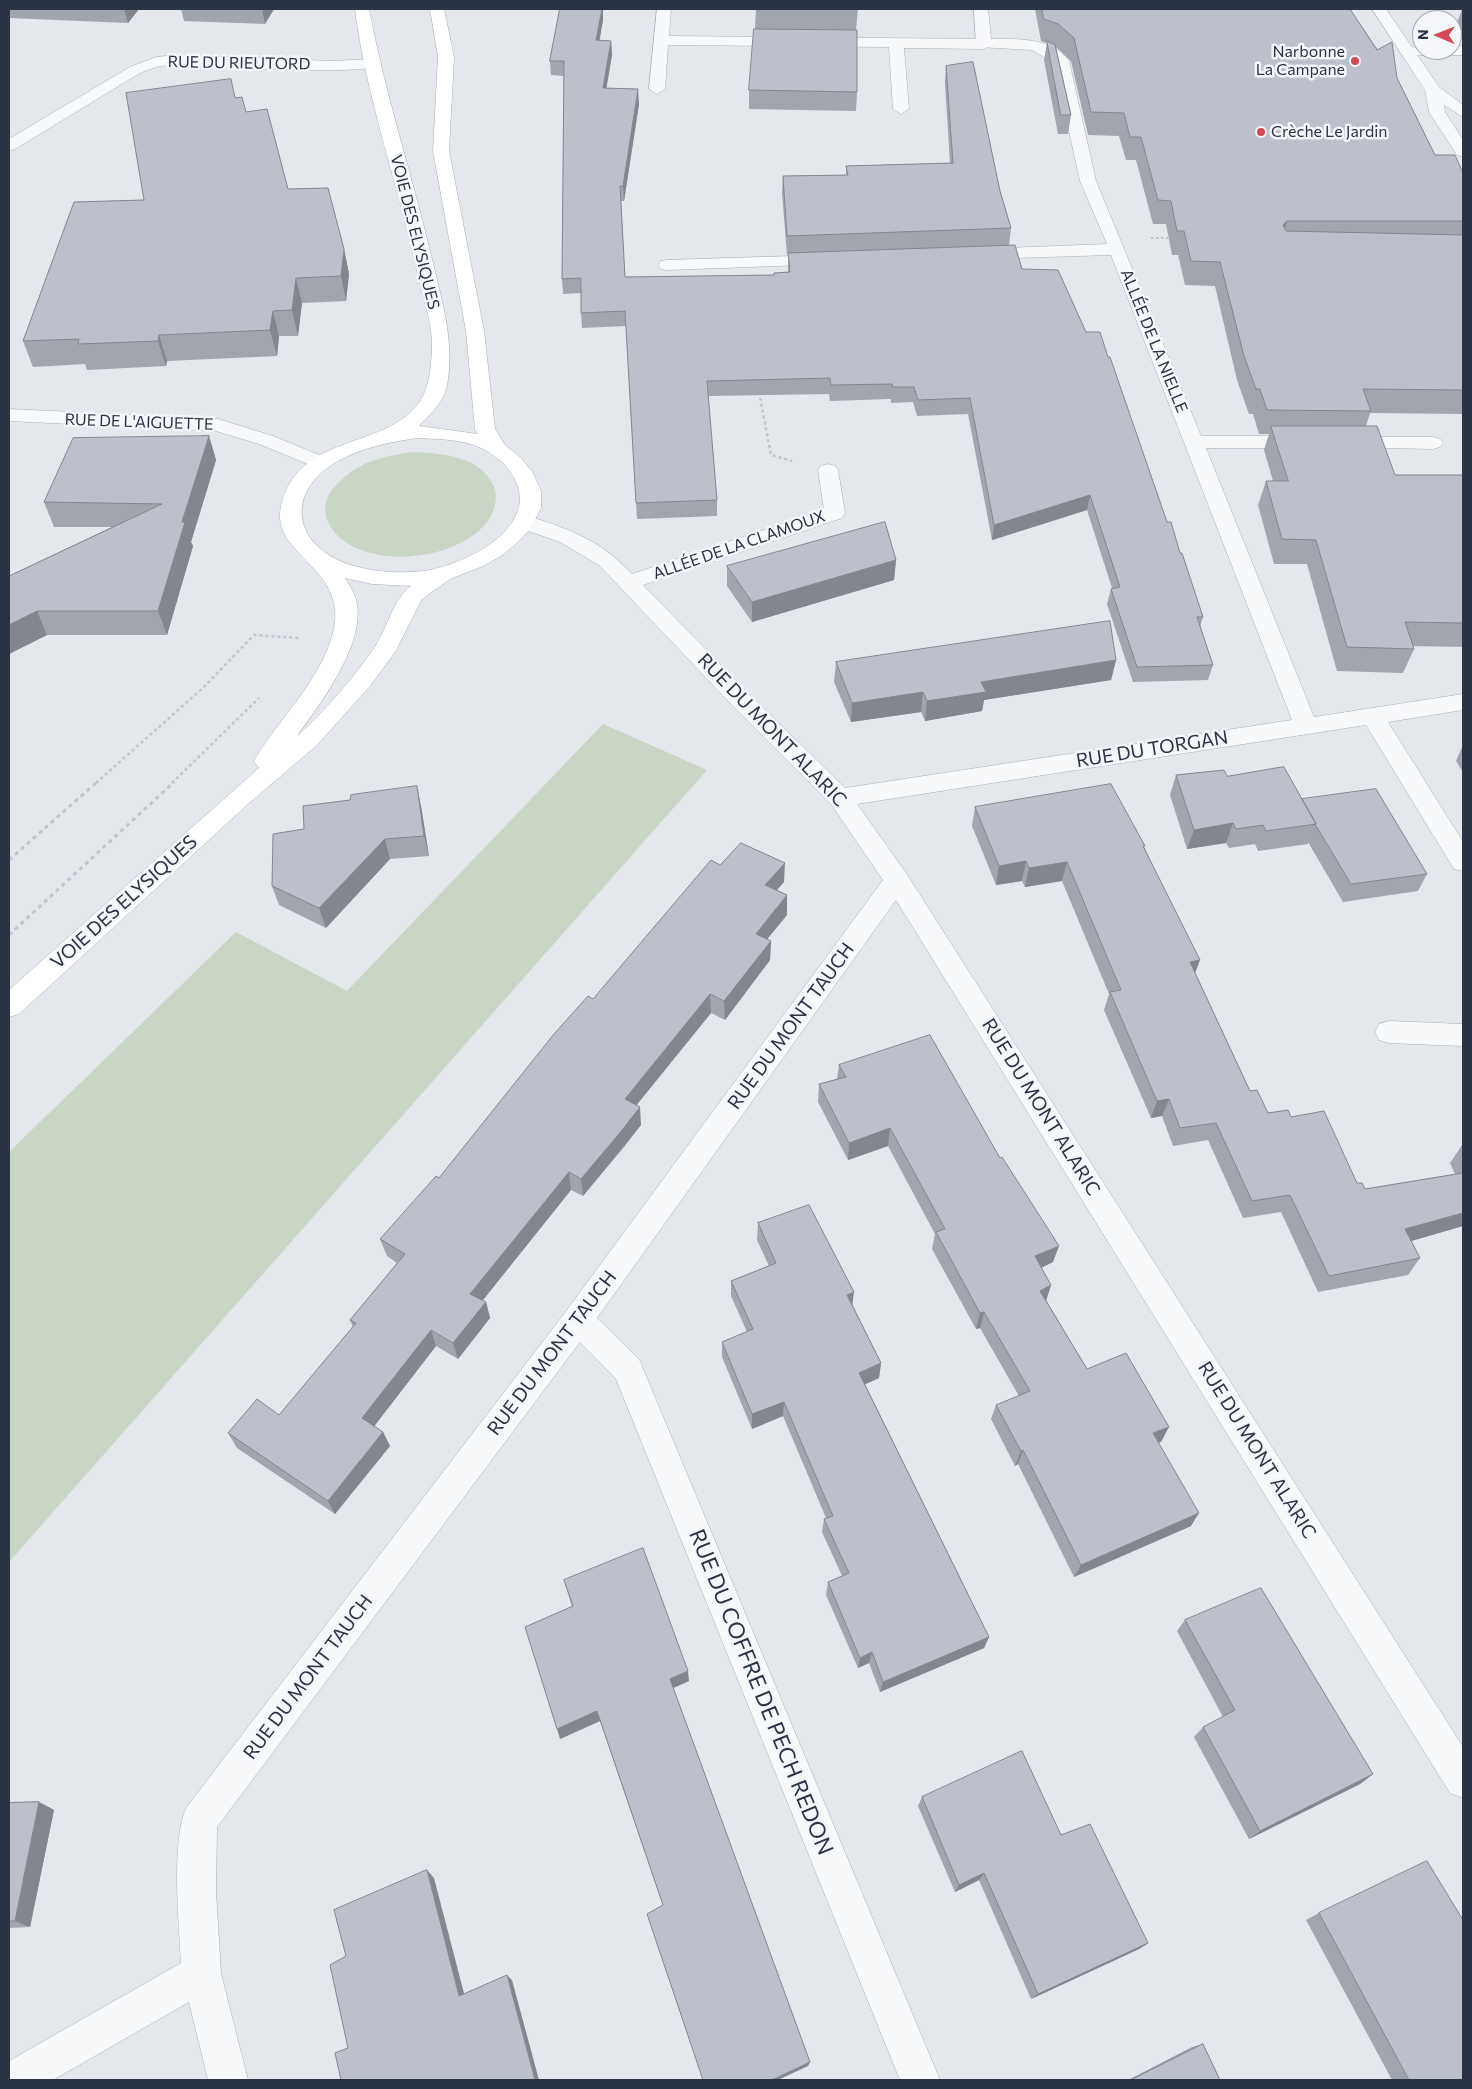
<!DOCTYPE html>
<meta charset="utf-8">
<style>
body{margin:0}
#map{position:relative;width:1472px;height:2089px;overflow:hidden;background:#e4e7ec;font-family:Commissioner,sans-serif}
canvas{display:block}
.frame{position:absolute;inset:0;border:10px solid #2b3445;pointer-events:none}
.north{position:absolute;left:1412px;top:10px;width:50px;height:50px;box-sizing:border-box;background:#f4f6f9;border:1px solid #a4a8b1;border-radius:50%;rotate:271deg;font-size:14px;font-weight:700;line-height:20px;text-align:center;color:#2b3445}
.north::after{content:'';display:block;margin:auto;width:18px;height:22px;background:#d1495b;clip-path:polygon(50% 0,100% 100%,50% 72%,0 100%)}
</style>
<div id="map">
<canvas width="1472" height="2089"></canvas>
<div class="frame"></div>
<div class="north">N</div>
</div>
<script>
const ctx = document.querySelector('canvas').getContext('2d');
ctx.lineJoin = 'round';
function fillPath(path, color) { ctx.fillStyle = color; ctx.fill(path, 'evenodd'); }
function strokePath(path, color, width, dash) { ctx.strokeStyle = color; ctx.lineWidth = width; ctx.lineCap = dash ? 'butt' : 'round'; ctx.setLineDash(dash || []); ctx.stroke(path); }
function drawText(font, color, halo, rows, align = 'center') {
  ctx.font = font + ' Commissioner,sans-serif'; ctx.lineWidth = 5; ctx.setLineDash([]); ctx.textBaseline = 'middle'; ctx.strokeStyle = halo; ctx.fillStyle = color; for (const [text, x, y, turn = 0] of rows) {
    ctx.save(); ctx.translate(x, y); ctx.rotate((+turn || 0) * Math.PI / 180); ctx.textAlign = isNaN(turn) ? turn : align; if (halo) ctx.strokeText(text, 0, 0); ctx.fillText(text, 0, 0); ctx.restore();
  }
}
const green = new Path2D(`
 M416 452C444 454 481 456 494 487 497 493 496 502 494 509 475 563 353 576 328 522 323 511 325 499 332 490 353 463 383 455 416 452Z
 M603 724 707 770 9 1562V1152L236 932 347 991Z`);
const pathFar2 = new Path2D(`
 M1151 238H1172`);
const pathFar1 = new Path2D(`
 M759 392 771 455 792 461
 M96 783 204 687 254 635 300 638
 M172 783 259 698`);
const path = new Path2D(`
 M9 860 97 782
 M9 935 174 782`);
const lane = new Path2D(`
 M657 9H671L669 36 984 39 992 44 984 49 904 48 909 109 901 114 893 109 889 47 668 45 665 89 657 94 649 89Z
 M1408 47 1452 50V47L1463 46V55H1403L1400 52Z`);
const street = new Path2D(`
 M974 9H988L991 39C1017 39 1052 37 1069 61L1096 181 1201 436H1304L1311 438 1314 442 1311 446 1304 448H1206L1314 717 1463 694V710L1388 722 1463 842V871L1454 869 1366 725 857 804 906 873 1463 1747V1798L1450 1793 896 900 597 1318 639 1359 940 2080H900L616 1379 580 1342 217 1827 216 1892 221 1973 248 2080H208L189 2002 53 2080H9V2061L181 1963C179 1923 171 1843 186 1808L567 1310 883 880 831 804 732 705 599 565 560 542 517 527 513 522 517 517 524 516 531 517C573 530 602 542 632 574L824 510 818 470 821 466 828 464 835 466 838 470 845 513 842 518 643 585 748 693 845 788 1292 720 1111 255 981 259 975 258 972 254 975 250 981 249 1107 244 1080 181 1054 63 1032 50 979 47 976 44Z
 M1372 9H1386L1439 87 1463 105V117L1444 105 1445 112 1463 140V157L1457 155 1429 112 1425 90Z
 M177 55 332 61 372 59 380 64C371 77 202 66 177 65L159 66 140 73 15 149 9 151V139L130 67 156 57Z
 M825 255 831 256 834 260 831 264 667 270 661 269 658 265 661 261 667 260Z
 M9 409 218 419 273 436 329 459 332 463 329 467 322 469 315 467 259 444 216 431 9 421Z
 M1345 437H1433L1440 439 1443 443 1440 447 1433 449 1338 447 1335 443 1338 439Z
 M1389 1021 1463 1024V1046L1389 1043 1379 1040 1375 1032 1379 1024Z`);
const secondary = new Path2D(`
 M355 9H369C385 94 412 175 432 259 442 302 455 342 447 386 444 401 429 416 419 426L478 434 475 429 466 331 433 151 438 57 430 9H444L454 57 449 151 484 331 495 429 505 445 521 458 533 473 541 491V508L530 529 517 543 501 556 483 566 450 579 422 599 395 652 370 686 317 745 248 804 19 1014 9 1017V990L259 768 254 761C280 717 322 680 334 629 347 567 270 555 281 506 298 435 376 450 415 408 430 392 432 363 432 341 431 319 421 290 416 267 397 181 366 96 355 9ZM418 438C435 439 454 439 471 444 489 450 509 463 516 482 537 528 467 563 430 570 404 574 376 573 351 565 293 547 283 492 338 461 363 447 390 442 418 438ZM345 578 372 584 411 586C393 599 388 627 376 645 359 672 322 715 297 736 320 704 364 646 357 605 356 595 350 586 345 578Z`);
const wall = new Path2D(`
 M9 9H139L128 23 9 18Z
 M181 9H274L265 24 184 21Z
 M560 9H603V20L599 40 611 41 612 55 606 88 639 104 624 201H621L625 277 774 275 788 272V254H787L782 193 783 176 846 175V166L950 163 945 83 946 66 1000 191 1011 228 1009 245 1022 269 1086 332 1108 357 1167 522 1180 553 1203 617 1200 627 1213 665 1208 680 1133 682 1107 604 1111 589 1112 588 1087 510 992 540 968 414 917 416 913 402 891 403V399L830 401 829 394 708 396 717 500V516L637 519 626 326 582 328 581 313V293L563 294 562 279 564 76 551 75 550 61Z
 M756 9H858L856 30 857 92 856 111 749 109V90L755 29Z
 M1035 9H1350L1397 78 1435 155 1463 173V414L1370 413 1366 426 1395 475H1463V647L1413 646 1414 649 1403 673 1337 671 1307 564H1274L1258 505 1266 481H1273L1264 450 1269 434H1259L1253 414H1249L1237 380 1215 286 1185 285 1178 255H1172L1166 224H1153L1136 160H1126L1119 136 1088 135 1071 61 1056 47 1071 115 1068 134H1058L1044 60 1047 43 1041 41Z
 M1462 9H1463V39L1456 26Z
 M235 98 246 112 288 189 344 249 349 274 346 301 302 303 298 336H279L277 356 167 361 166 366 87 370 85 364 33 367 23 341 144 200Z
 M209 436 216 460 191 542 193 546 167 635H47L9 654V576L112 527H54L44 502Z
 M896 560 894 580 752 622 727 586V566Z
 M1116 660 1111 680 984 700 982 711 925 721 921 712 851 722 834 682 836 662Z
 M1463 745V772L1456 761Z
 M1176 775 1302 799 1427 874 1418 891 1343 902 1308 842V844L1258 851 1255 844 1229 848 1226 843 1187 849 1170 795Z
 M421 806 429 856 390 859 326 928 279 905 272 886 304 829Z
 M975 807 1145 848 1195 973 1250 1091 1268 1113 1291 1117 1357 1183 1365 1189 1455 1174 1450 1163 1462 1145H1463V1226L1411 1241 1420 1258 1408 1275 1318 1292 1281 1212 1243 1218 1208 1140 1173 1146 1162 1116 1151 1118 1104 1010 1109 994 1062 881 1025 887 1022 881 996 885 972 826Z
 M720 865 784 882 777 890 787 895V915L767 939 771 941 770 960 725 1020 711 1013 636 1105 641 1125 625 1146 583 1196 571 1190 482 1301 486 1302 490 1318 458 1359 436 1346 374 1426 383 1432 390 1446 335 1514 237 1448 228 1433 279 1415 353 1327 350 1320 397 1263 387 1256 380 1239 439 1178 593 999Z
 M839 1065 1053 1262 1041 1268 1051 1285 1046 1300 1087 1369 1161 1442H1158L1191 1526 1074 1577 1018 1464 1015 1466 991 1419 996 1405 1019 1396 980 1328 976 1329 932 1249 935 1234 888 1146 848 1160 818 1102 819 1084 837 1079Z
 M758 1223 852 1304 881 1363 879 1378 865 1384 989 1637 984 1648 880 1692 869 1663 858 1668 826 1595 828 1582 842 1576 822 1532 824 1519 826 1518 783 1416 752 1429 722 1357V1342L747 1332 731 1296V1281L769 1266 757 1240Z
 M564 1580 689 1681 673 1688 808 2066 663 1905 600 1721 560 1739 572 1607Z
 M1185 1620 1373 1774 1360 1784 1249 1839 1194 1737 1203 1727 1223 1717 1177 1631Z
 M922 1797 1061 1835 1148 1943 1139 1949 1031 1999 979 1880 955 1892 918 1806Z
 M39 1802 54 1810 30 1927 9 1928V1803Z
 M1319 1913 1463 2080H1392L1306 1920Z
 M1203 2044 1220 2080H1128L1192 2047Z`);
const shadedWall = new Path2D(`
 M124 9H139L128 23Z
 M262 9H274L265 24Z
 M602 9H603V20L597 55 596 40Z
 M611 41 612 55 604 103 603 88Z
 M638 89 639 104 624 201 623 186Z
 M1287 221 1281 244 1283 225Z
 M344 249 349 274 346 301 341 276Z
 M296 278 302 303 298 336 292 310Z
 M273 311 279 336 277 356 270 330Z
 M159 335 167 361 166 366 158 341Z
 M209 436 216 460 191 542 193 546 167 635 158 611 182 522Z
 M1090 495 1087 510 992 540 994 525Z
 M896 560 894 580 752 622V602Z
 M37 611 47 635 9 654V625Z
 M1116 660 1111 680 984 700 982 711 925 721 927 701 981 682Z
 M923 692 921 712 851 722 852 703Z
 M417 786 421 806 429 856 424 836Z
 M1233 823 1226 843 1187 849 1194 830Z
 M385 839 390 859 326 928 319 908Z
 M1026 861 1022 881 996 885 999 866Z
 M1067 862 1062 881 1025 887 1029 868Z
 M785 863 784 882 764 904 765 885Z
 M787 895V915L756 953V934Z
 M771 941 770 960 725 1020 724 1001Z
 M1200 960 1193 979 1190 962Z
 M710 994 711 1013 627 1117 625 1099Z
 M1169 1099 1162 1116 1151 1118 1157 1101Z
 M640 1107 641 1125 583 1196 581 1179Z
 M890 1128 888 1146 848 1160 849 1143Z
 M569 1172 571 1190 475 1310 470 1294Z
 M1463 1213V1226L1394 1246 1405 1229Z
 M1059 1246 1053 1262 1030 1273 1035 1256Z
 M1051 1285 1046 1301 1040 1291Z
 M854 1292 852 1308 847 1295Z
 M486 1302 490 1318 458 1359 453 1343Z
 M984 1312 980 1328 976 1329 980 1313Z
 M431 1330 436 1346 369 1433 362 1418Z
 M881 1363 879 1378 857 1388 859 1373Z
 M784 1402 783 1416 752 1429V1414Z
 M1169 1427 1161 1442 1145 1447 1153 1433Z
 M383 1432 390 1446 335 1514 328 1501Z
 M1023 1450 1018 1464 1015 1466 1021 1451Z
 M1199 1513 1191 1526 1074 1577 1081 1565Z
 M989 1637 984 1648 880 1692 883 1682Z
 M872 1652 869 1663 858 1668 860 1658Z
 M688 1671 689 1681 671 1689 670 1679Z
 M597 1711 600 1721 560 1739 557 1729Z
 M1373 1774 1360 1784 1249 1839 1260 1831Z
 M39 1802 54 1810 30 1927 15 1921Z
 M427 1870 434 1878 466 2001 459 1996Z
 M984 1873 979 1880 955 1892 959 1885Z
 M1148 1943 1139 1949 1031 1999 1038 1994Z
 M507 1975 512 1980 539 2080H535Z
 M810 2062 808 2066 778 2080H772Z`);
const building = new Path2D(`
 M560 9H602L596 40 611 41 603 88 638 89 623 186H620L625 277 774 275V273L790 272 788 253 1015 245 1022 269 1058 270 1086 332H1100L1108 357H1110L1167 522H1171L1180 553H1182L1203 617H1197L1213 665 1137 667 1111 589 1120 587 1090 495 994 525 970 398 918 400 914 387H893L892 384 831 385 830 378 707 381 717 500 636 503 625 311 581 313V278L562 279 564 61H550Z
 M1042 9H1350L1377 50 1392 42 1397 78 1435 155H1455L1463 173V221H1287L1283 225 1286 231 1463 235V390L1363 389 1371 411 1267 410 1260 389H1256L1244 356 1220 262 1191 261 1184 231H1177L1171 201 1158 200 1141 137H1130L1124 113 1091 112 1074 38 1058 24 1044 19Z
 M754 29 857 30V92L749 90Z
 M1047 41 1055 45 1071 115H1061Z
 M973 62 1000 191 1011 228 787 236 783 176 848 175 846 166 953 163 946 66Z
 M231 79 235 98 242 97 246 112 267 109 288 189 328 188 344 249 341 276 296 278 292 310 273 311 270 330 159 335 158 341 78 344 79 339 23 341 74 202 144 200 126 93Z
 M1271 426H1377L1395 475H1463V623L1405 622 1414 649 1347 647 1316 540 1282 539 1266 481H1288Z
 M209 436 182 522H185L158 611H37L9 625V576L162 504 44 502 73 438Z
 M885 522 896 560 752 602 727 566Z
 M1110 621 1116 660 981 682 986 692 927 701 923 692 852 703 836 662Z
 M1284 767 1316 824 1266 831 1263 825 1236 829 1233 823 1194 830 1176 775 1224 770 1227 776Z
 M1111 784 1145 846H1143L1200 960 1190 962 1250 1091 1257 1090 1268 1113 1288 1110 1291 1117 1324 1111 1357 1183H1362L1365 1189 1463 1173V1213L1405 1229 1420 1258 1329 1276 1290 1195 1252 1201 1216 1123 1180 1128 1169 1099 1157 1101 1110 992 1121 990 1067 862 1029 868 1026 861 999 866 975 807Z
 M417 786 424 836 385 839 319 908 272 886 273 834 304 829 303 806 350 800 351 795Z
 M1376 789 1427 874 1351 884 1315 824H1316L1302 799Z
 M741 843 785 863 765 885 787 895 756 934 771 941 724 1001 710 994 625 1099 640 1107 623 1129 581 1179 569 1172 470 1294 486 1302 453 1343 431 1330 362 1418 383 1432 328 1501 228 1433 257 1399 279 1415 356 1323 350 1320 405 1254 380 1239 436 1176 439 1178 554 1034 588 996 593 999 711 860 720 865Z
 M930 1035 1000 1158 1002 1157 1059 1246 1035 1256 1051 1285 1040 1291 1087 1369 1126 1353 1169 1427 1153 1433 1199 1513 1081 1565 1023 1450 1021 1451 996 1405 1030 1391 984 1312 980 1313 936 1232 945 1229 890 1128 849 1143 819 1084 846 1077 839 1065Z
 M809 1205 854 1292 847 1295 881 1363 859 1373 989 1637 883 1682 872 1652 860 1658 828 1582 849 1573 824 1519 833 1516 784 1402 752 1414 722 1342 753 1329 731 1281 776 1263 758 1223Z
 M643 1548 688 1671 670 1679 810 2062 772 2080H703L647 1914 663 1905 597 1711 557 1729 525 1627 573 1606 564 1580Z
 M1261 1588 1373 1774 1260 1831 1203 1727 1235 1710 1185 1620Z
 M1022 1751 1061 1835 1090 1824 1148 1943 1038 1994 984 1873 959 1885 922 1797Z
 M39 1802 15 1921H9V1803Z
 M1427 1861 1463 1920V2080H1409L1319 1913Z
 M427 1870 459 1996 507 1975 535 2080H341L335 2053 348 2048 330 1965 346 1956 334 1910Z
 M1203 2044 1220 2080H1131Z`);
const markers = [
 [1355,61,5,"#d1495b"],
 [1261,132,5,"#d1495b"]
];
const farPoinames = [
 ["Narbonne",1345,52],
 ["La Campane",1345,70],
 ["Crèche Le Jardin",1271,132,"left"]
];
const farStreetnames = [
 ["RUE DU RIEUTORD",239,63,1],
 ["VOIE DES ELYSIQUES",415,232,76],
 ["ALLÉE DE LA NIELLE",1154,341,68],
 ["RUE DE L'AIGUETTE",139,422,2],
 ["ALLÉE DE LA CLAMOUX",739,545,-19]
];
const streetNames = [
 ["RUE DU MONT ALARIC",772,730,46],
 ["RUE DU TORGAN",1152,749,-9],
 ["VOIE DES ELYSIQUES",124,902,-42],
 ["RUE DU MONT TAUCH",791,1026,-54],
 ["RUE DU MONT ALARIC",1041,1107,58],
 ["RUE DU MONT TAUCH",552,1353,-53],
 ["RUE DU MONT ALARIC",1257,1450,58],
 ["RUE DU MONT TAUCH",308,1677,-53]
];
const nearStreetnames = [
 ["RUE DU COFFRE DE PECH REDON",761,1692,68]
];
fillPath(green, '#c9d6c5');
strokePath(lane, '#a9aeb7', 1);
strokePath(street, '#a9aeb7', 1);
strokePath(secondary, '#a9aeb7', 1);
strokePath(pathFar2, '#c2c5cb', 2, [2.5, 2.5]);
strokePath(pathFar1, '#c2c5cb', 2.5, [3, 3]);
strokePath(path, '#c2c5cb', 3, [4, 4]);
fillPath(lane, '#f7f8fa');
fillPath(street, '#f7f8fa');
fillPath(secondary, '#fff');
fillPath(wall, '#a1a5ae');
fillPath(shadedWall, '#83868d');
fillPath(building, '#bbc0ca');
strokePath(building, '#83868d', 1);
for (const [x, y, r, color] of markers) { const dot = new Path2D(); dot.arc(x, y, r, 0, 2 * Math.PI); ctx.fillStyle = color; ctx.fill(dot); strokePath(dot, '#f4f6f9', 2); }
drawText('16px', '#2b3445', '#f4f6f9', farPoinames, 'right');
drawText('16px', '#2b3445', '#f4f6f9', farStreetnames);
drawText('19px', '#2b3445', '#f4f6f9', streetNames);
drawText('22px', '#2b3445', '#f4f6f9', nearStreetnames);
</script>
